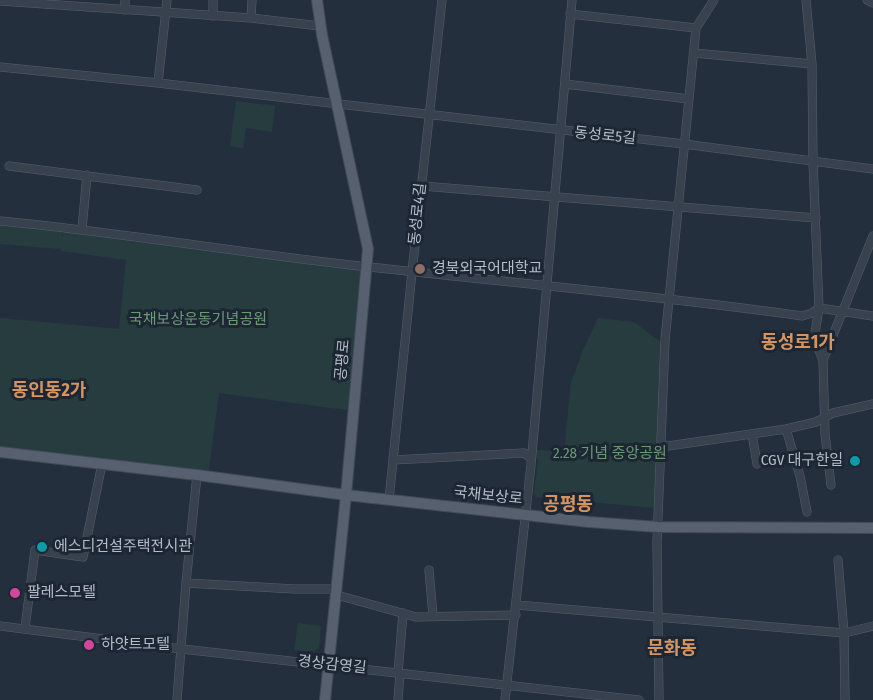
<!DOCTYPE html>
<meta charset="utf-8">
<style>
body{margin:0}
canvas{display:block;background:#242f3e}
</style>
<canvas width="873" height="700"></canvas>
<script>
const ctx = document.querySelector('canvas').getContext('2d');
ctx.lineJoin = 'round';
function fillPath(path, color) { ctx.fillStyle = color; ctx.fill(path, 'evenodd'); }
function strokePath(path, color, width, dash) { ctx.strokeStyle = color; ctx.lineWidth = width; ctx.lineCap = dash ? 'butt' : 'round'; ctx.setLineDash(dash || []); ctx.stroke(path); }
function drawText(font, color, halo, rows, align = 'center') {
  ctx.font = font + ' "Fira Sans Condensed","Noto Sans KR",sans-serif'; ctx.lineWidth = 6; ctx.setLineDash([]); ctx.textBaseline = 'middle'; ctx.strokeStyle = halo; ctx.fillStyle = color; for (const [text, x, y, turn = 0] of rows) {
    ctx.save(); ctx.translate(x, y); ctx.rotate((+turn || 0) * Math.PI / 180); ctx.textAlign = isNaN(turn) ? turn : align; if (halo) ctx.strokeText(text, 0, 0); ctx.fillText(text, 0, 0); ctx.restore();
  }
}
const green = new Path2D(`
 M236 101 275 106 272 132 246 128 243 148 230 146Z
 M0 221 62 227V239L64 227 367 266 354 411 219 393 208 477 0 452V318L119 329 126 260 61 251V249L0 244Z
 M598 318 634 322 662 343 655 508 536 497 534 493 538 462 536 450 564 452 571 382 583 350Z
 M298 623 321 626 319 647 314 652 294 650Z`);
const minor = new Path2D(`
 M806 0 812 64 813 162 819 308 814 339 823 360
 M867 0 873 3
 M0 1 251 18 320 26
 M125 10V0
 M570 14 696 28
 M213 16V0
 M251 18 252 0
 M694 53 812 64
 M0 67 158 83 684 144 873 169
 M158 83 167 0
 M565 84 689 99
 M9 166 197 190
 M422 186 816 218
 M0 221C118 232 234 252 351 265 502 282 653 295 802 316L812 313 819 308 873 316
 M82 229 87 175
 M786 429 800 476 807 512
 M752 434 757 464
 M661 447 786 429 816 422 833 413 873 404
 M393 460 524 453 531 458
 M831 485 825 434 823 360 873 236
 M389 500 412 272 442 0
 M838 560 844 633 845 700
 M429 570 433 616
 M186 583 197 475
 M337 595 416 617 516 615
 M517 605 844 633 873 626
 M0 626 182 649 639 700
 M25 628 35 550 83 557 102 464
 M398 673 403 613
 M177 700 186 583 295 589H337
 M398 700 400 673
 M505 700 531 465 572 0
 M659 700 657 542 665 340 696 28 714 0`);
const major = new Path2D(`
 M317 0 322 35 368 249 346 495 325 700
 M0 452 197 475 346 495 589 522 658 527 873 528`);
const markers = [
 [420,269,6,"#8d6e63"],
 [855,461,6,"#0f9aa8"],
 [42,547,6,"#0f9aa8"],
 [15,593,6,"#d1479c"],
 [89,645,6,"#d1479c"]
];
const streetNames = [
 ["동성로5길",605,136,6],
 ["동성로4길",418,214,-84],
 ["공평로",343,360,-85],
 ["국채보상로",488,496,6],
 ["경상감영길",332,665,6]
];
const poiNames = [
 ["경북외국어대학교",432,269],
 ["CGV 대구한일",843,461,"right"],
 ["에스디건설주택전시관",54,547],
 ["팔레스모텔",27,593],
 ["하얏트모텔",101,645]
];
const parkNames = [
 ["국채보상운동기념공원",198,320],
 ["2.28 기념 중앙공원",610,454]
];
const quarterNames = [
 ["동성로1가",798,343],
 ["동인동2가",49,391],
 ["공평동",568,505],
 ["문화동",672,649]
];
fillPath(green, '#263c3f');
strokePath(minor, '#565f6c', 9);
strokePath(major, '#414a57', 12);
strokePath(minor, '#38414e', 8);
strokePath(major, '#56606e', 10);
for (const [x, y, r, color] of markers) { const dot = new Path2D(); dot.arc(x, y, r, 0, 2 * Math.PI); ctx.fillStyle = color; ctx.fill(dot); strokePath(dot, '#1d2633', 2); }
drawText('15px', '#b4bcc9', '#1d2633', streetNames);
drawText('15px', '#b4bcc9', '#1d2633', poiNames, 'left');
drawText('15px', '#6b9a76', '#1d2633', parkNames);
drawText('bold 18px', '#d59563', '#1d2633', quarterNames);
</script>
